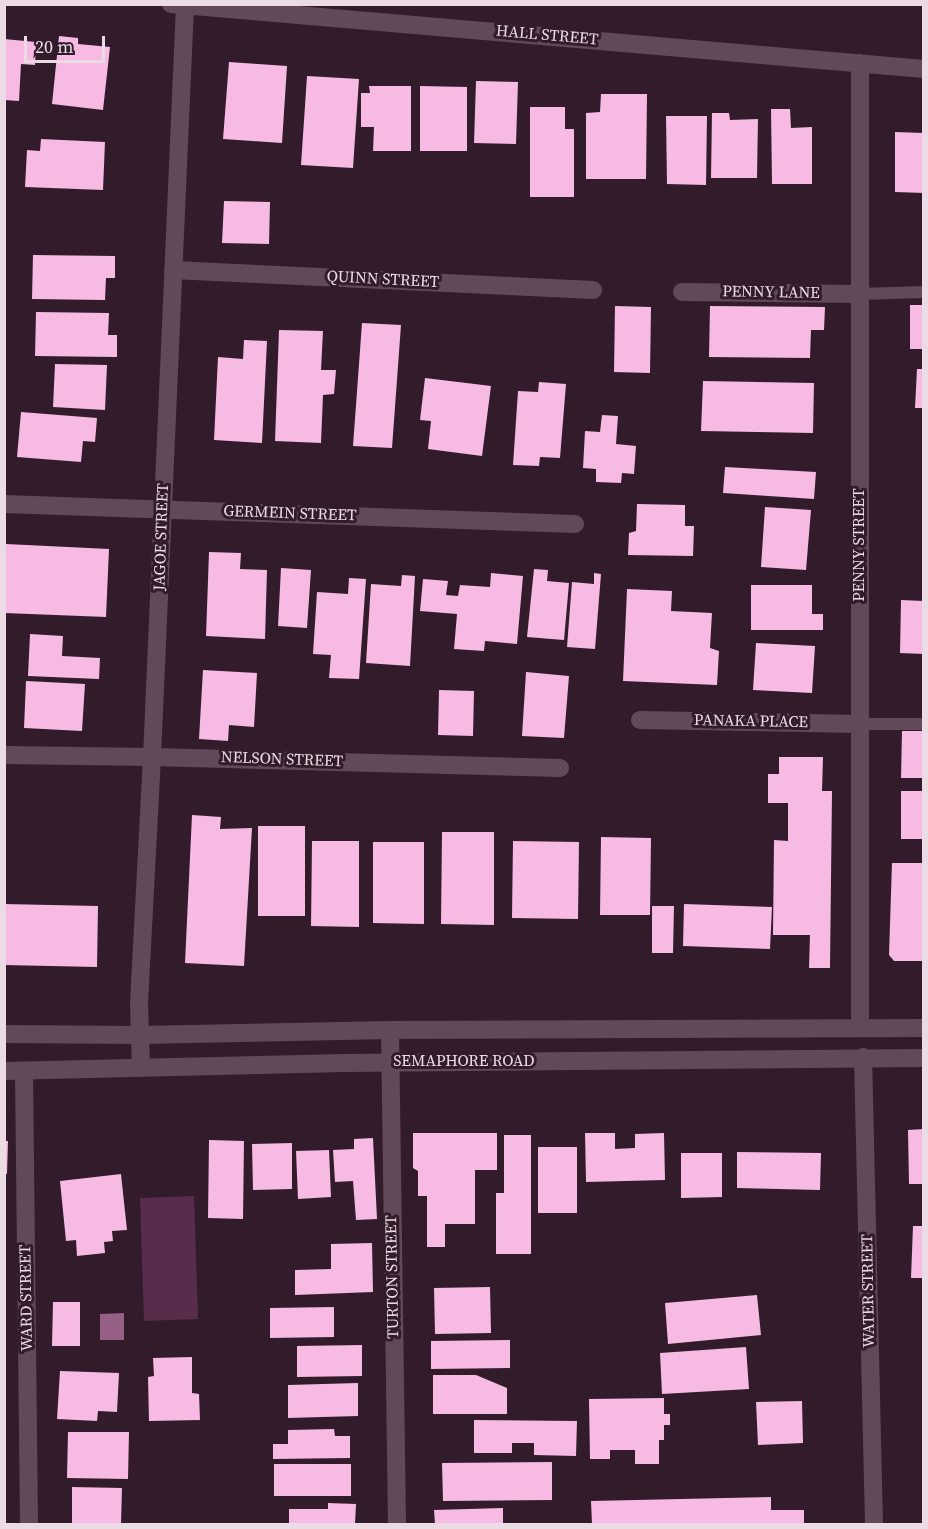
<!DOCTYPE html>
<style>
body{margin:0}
#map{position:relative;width:928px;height:1529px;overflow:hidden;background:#321c2b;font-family:"Source Serif 4",serif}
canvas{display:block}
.frame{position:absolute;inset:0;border:6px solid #eadbe4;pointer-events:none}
.scale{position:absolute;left:24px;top:36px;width:81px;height:27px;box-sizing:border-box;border:3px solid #eadbe4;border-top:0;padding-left:8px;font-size:18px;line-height:21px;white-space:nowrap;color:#eadbe4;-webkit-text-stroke:4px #321c2b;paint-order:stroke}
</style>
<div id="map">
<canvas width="928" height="1529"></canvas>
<div class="frame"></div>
<div class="scale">20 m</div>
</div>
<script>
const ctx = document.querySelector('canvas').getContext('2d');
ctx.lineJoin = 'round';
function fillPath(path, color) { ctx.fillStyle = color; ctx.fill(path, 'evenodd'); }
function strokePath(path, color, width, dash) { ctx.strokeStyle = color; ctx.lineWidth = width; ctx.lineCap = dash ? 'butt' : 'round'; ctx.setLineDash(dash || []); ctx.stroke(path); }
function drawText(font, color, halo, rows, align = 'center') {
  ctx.font = font + ' "Source Serif 4",serif'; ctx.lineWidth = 6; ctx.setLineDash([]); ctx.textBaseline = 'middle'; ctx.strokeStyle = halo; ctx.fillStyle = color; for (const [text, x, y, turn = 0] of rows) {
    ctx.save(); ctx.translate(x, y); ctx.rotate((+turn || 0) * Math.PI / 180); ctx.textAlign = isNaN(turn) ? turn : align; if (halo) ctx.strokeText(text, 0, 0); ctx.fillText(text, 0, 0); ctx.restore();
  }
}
const green = new Path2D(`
 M194 1196 198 1319 144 1321 140 1198Z`);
const water = new Path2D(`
 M124 1313V1340H100V1314Z`);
const building = new Path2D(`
 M59 36 78 38V44L110 47 103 110 52 104Z
 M4 39 36 42 35 65 21 64 19 101 4 100Z
 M229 62 287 66 282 143 223 139Z
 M307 76 359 79 353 168 301 165Z
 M476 81 518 82 516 144 474 143Z
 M369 86H411V151H373L374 127H361V93H370Z
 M420 86 467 87V151H420Z
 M601 94H647L646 179H586V113L600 112Z
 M530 107H565V129H574V197H530Z
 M771 109H790L791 128 812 127V184H772Z
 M712 113H729L730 120 758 119 757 178H711Z
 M666 116H707L706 185 667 184Z
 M895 132 924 133V193L895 192Z
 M41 139 105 142 103 190 25 187 27 150 40 151Z
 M224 201 270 202 269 244 222 243Z
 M33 255 115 256V278H106L105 300 32 299Z
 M910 305H924V349H910Z
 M615 306 651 307 650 373 614 372Z
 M710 306 825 307 824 330H811L810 358 709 357Z
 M36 312 109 313 108 335H117V357L35 356Z
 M362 323 401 325 392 448 353 446Z
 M279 330 323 331 321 370H336L334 394 323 395 321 443 275 441Z
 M244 340 267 341 262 443 214 440 218 357 243 359Z
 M55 364 107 365 105 410 53 407Z
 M917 369H924V408H915Z
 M425 378 491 386 482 456 428 449 431 421 420 420Z
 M703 381 814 383 813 433 701 431Z
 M539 382 566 384 560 458 540 457 539 466 513 465 518 391 538 392Z
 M21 412 97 418 95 442 83 441 81 462 17 457Z
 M602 415 618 416 616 444 636 446 634 474 622 473 621 483 596 482V469L583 468 585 431 600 432Z
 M725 467 816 472 814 499 723 493Z
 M637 504 685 505V526H694L693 556 628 555 629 533 636 531Z
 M765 507 811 510 806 570 761 567Z
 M6 544 109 549 106 617 4 613Z
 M209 552 241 553 240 569 267 570 265 639 206 636Z
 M281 568 311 570 307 628 278 626Z
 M534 569 548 570 547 581 569 583 564 640 527 637Z
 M491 573 523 576 517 644 485 641 484 651 454 649 457 614 420 611 423 579 448 581 446 595 458 596 460 585 490 587Z
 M594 573 601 574 595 649 567 647 572 582 594 584Z
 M402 575 415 576 410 666 366 663 371 584 401 586Z
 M349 578 366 579 359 679 329 678 331 655 313 654 317 592 348 594Z
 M751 585H812V614H823V630H751Z
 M627 589 672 591 671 611 712 613 710 648 719 651 717 685 623 681Z
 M901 600 924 601V654L900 653Z
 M30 634 63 636 62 656 100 658 99 679 28 676Z
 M756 643 815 646 812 693 753 690Z
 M203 670 257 673 254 727 229 725 228 741 199 739Z
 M526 672 569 676 564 738 522 736Z
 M26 681 85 684 82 731 24 728Z
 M439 690 474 691 473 736 438 735Z
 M902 731H924V778H901Z
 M779 757H823L822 791H832L830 968H809L810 935H773L774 840 788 841V803H768V774H779Z
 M901 791H924V839H901Z
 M192 815 221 817 220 829 252 828 244 966 185 963Z
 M258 826H305V916H258Z
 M442 832H494V925L441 924Z
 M601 837 651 838 650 915H600Z
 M312 841H359V927L311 926Z
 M513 841 579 842 578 919 512 918Z
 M373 842H424V924L373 923Z
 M892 863H924V961H894L889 955Z
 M4 904 98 906 97 967 4 965Z
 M684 904 772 907 770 949 683 946Z
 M652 906H674L673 953H652Z
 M924 1129V1184H909L908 1130Z
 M413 1133H497V1170H475V1224H445V1247H427V1196H418V1171L413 1168Z
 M585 1133H615V1149L635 1148V1134L664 1133 665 1180 586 1182Z
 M504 1135H531V1254H496V1193H504Z
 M373 1138 377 1219 356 1220 353 1181 335 1182 333 1150 354 1149V1139Z
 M209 1140 244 1141 243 1219 208 1218Z
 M4 1141H8L7 1174H4Z
 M292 1143V1189L253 1190 252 1144Z
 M538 1147H577V1213H538Z
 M329 1150 331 1197 298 1199 296 1151Z
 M737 1152 821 1153 820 1190 737 1188Z
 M681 1153H722V1197L681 1198Z
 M121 1174 127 1230 112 1231 113 1241 104 1242 105 1253 77 1256 76 1240 66 1241 60 1181Z
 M913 1226H924V1278H911Z
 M372 1243 373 1292 295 1295V1270L331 1269V1244Z
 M490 1287 491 1333 435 1334 434 1288Z
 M757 1295 761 1335 668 1344 665 1303Z
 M53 1302H80V1346H52Z
 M334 1307V1337L270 1338V1308Z
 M510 1340V1368L431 1369V1341Z
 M362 1345V1376L297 1377V1346Z
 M746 1347 749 1389 662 1394 660 1353Z
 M192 1357V1393L199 1394 200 1420 149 1421 148 1377 154 1376 153 1358Z
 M60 1371 119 1373 117 1412 98 1411 97 1421 57 1419Z
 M433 1375H476L507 1388V1414H433Z
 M358 1383V1416L288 1418V1385Z
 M664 1398V1414H670V1425H664V1440H659V1464H635V1450H610V1459H590L589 1399Z
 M802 1401 803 1443 758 1445 756 1402Z
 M474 1420 577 1421 576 1456 534 1455V1443H512V1453H474Z
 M334 1429 335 1436H350V1458L273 1459V1444H288V1430Z
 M68 1432H129L128 1479 67 1478Z
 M552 1462V1500L443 1501 442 1463Z
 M274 1464H351V1496H274Z
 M72 1487 122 1488 121 1524H72Z
 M771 1497V1510H804V1524H592L591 1501Z
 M328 1503 356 1504 355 1524H289V1509H328Z
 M503 1508V1524H435L434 1510Z`);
const service = new Path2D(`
 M860 294 924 292
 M861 724H924`);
const minor = new Path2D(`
 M171 4 924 69
 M173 270 593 290
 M682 292 860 294
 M4 504 575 524
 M640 720 861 724
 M4 755 152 757 560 768
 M860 1027V63
 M390 1030 397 1524
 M863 1057 874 1524
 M141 1068 139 1003 152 757 185 6
 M24 1071 29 1524`);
const secondary = new Path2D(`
 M4 1034 140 1035 390 1030 924 1028
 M4 1071 344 1063 924 1058`);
const streetNames = [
 ["HALL STREET",547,36,5],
 ["QUINN STREET",383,280,3],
 ["PENNY LANE",771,293,1],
 ["GERMEIN STREET",290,514,2],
 ["JAGOE STREET",162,537,-88],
 ["PENNY STREET",860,545,-90],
 ["PANAKA PLACE",751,722,1],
 ["NELSON STREET",282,760,2],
 ["SEMAPHORE ROAD",464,1062],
 ["TURTON STREET",393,1277,-91],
 ["WATER STREET",869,1291,-91],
 ["WARD STREET",27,1298,-91]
];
fillPath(green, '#582d4b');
fillPath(water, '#965f84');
fillPath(building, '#f7bae2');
strokePath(service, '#624959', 12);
strokePath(minor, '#624959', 18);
strokePath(secondary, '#624959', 18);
drawText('16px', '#eadbe4', '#321c2b', streetNames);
</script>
